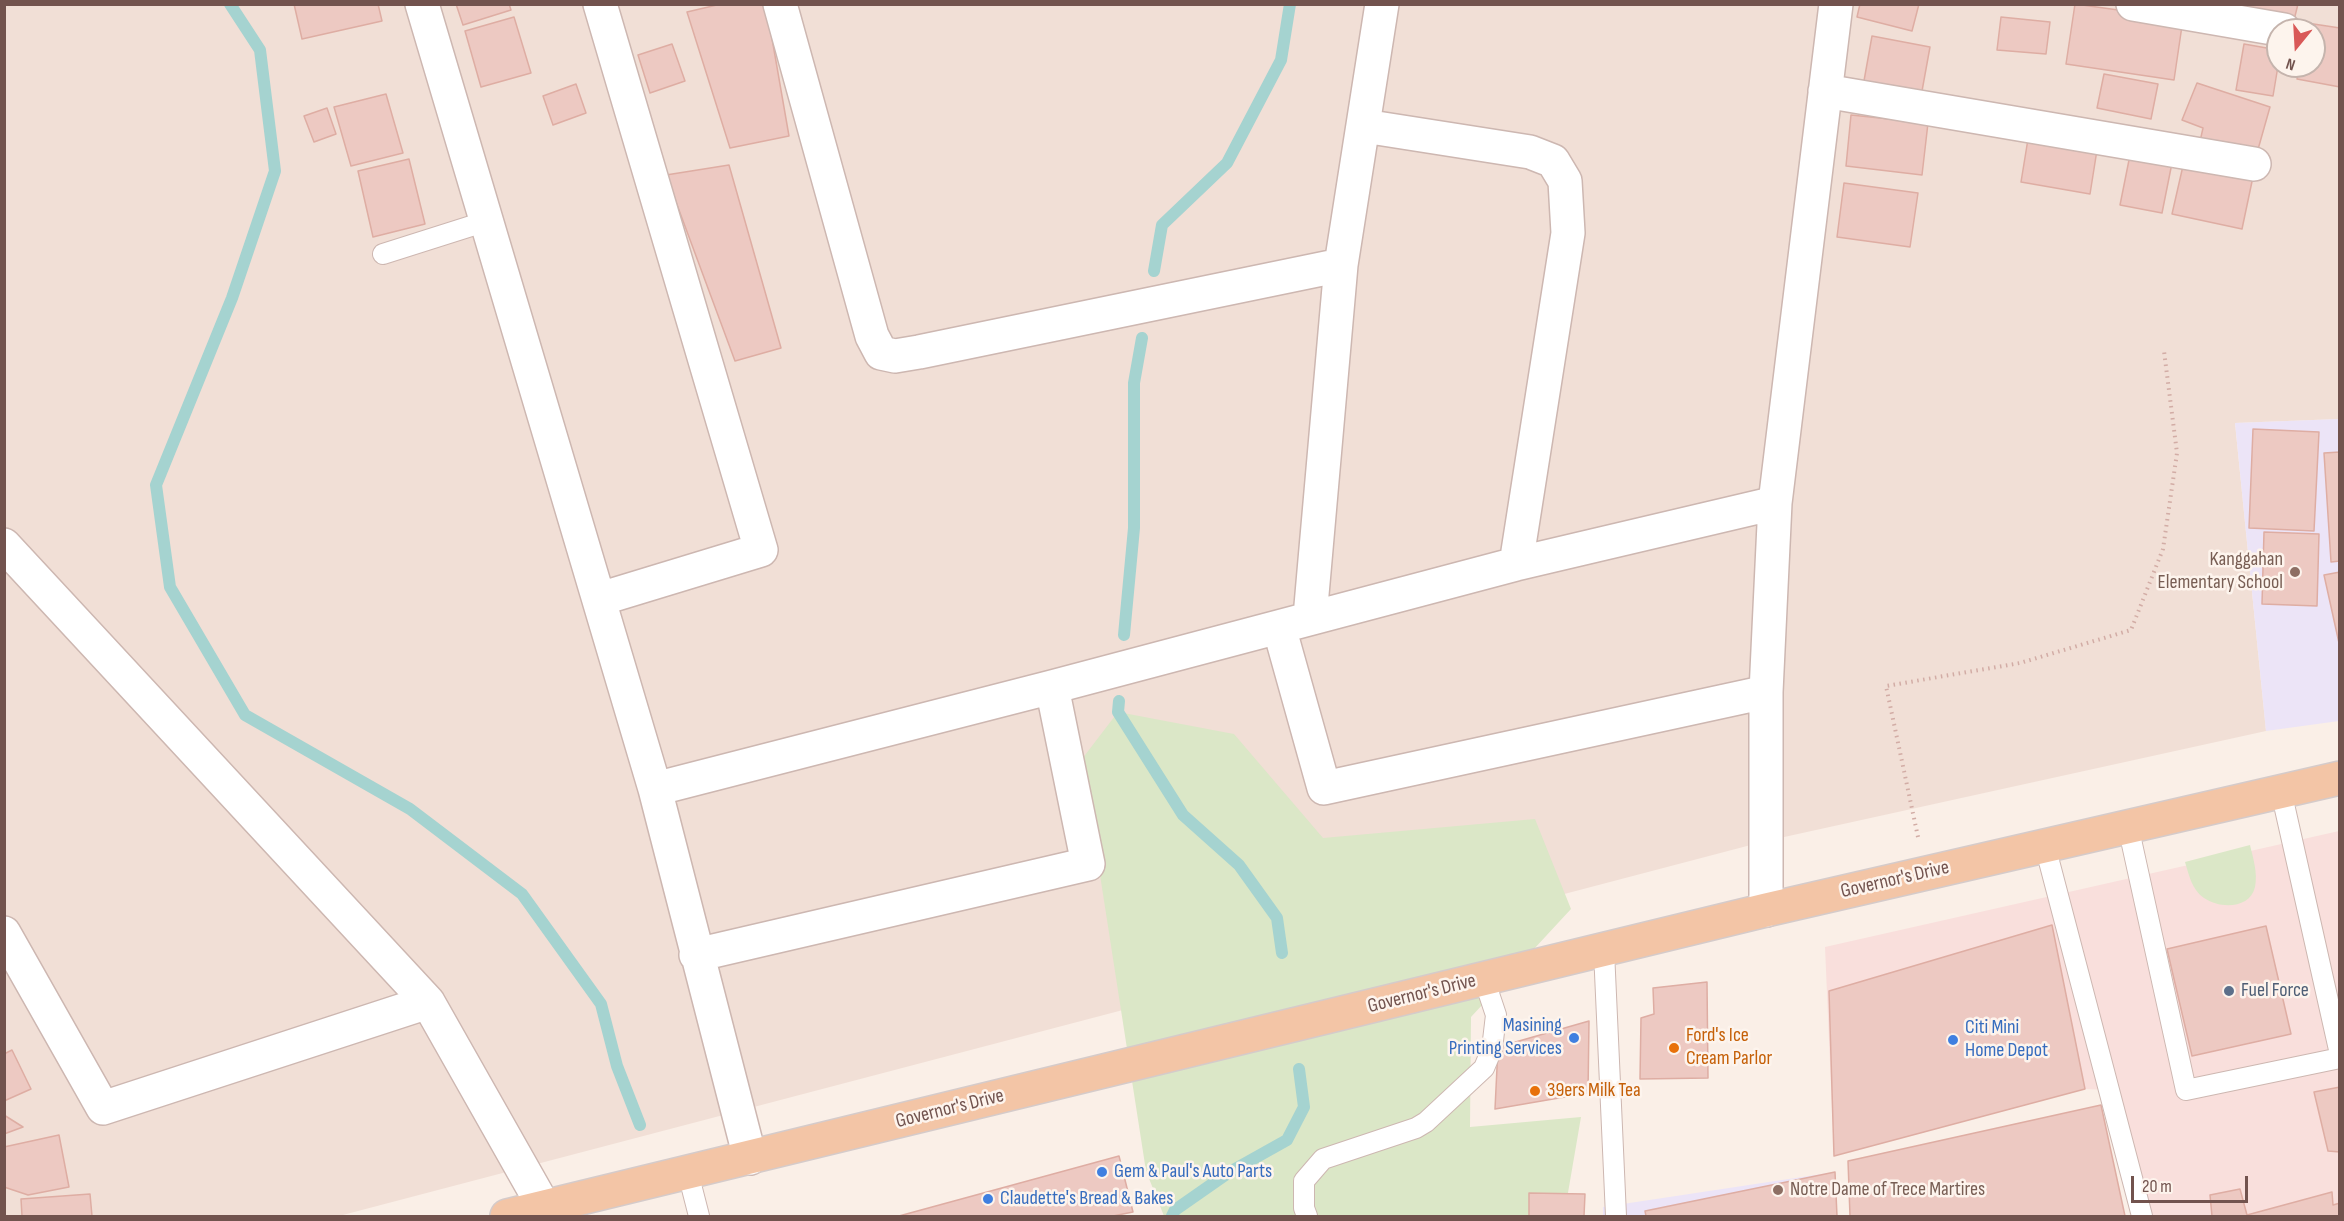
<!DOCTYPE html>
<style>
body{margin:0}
#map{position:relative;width:2344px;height:1221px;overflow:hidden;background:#faefe7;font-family:"Sofia Sans Condensed",sans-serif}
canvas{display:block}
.frame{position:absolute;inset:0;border:6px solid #72534e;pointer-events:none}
.north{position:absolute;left:2266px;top:18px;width:60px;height:60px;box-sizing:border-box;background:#fdf4ed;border:2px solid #c5b4ad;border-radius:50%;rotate:198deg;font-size:16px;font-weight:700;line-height:24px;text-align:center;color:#72534e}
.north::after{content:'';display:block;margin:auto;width:21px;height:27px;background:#d95958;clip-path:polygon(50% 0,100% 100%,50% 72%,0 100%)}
.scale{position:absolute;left:2131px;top:1176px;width:117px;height:27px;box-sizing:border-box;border:3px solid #72534e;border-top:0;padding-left:8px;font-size:18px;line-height:21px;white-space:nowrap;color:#72534e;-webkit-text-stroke:4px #fdf4ed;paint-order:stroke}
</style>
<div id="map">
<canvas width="2344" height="1221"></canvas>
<div class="frame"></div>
<div class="north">N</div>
<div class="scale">20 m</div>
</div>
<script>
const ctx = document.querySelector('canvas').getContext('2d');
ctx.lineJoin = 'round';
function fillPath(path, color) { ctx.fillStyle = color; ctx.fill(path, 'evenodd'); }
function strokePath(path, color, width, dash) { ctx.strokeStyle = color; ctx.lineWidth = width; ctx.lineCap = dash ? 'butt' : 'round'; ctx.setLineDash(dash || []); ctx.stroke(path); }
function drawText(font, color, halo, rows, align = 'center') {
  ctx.font = font + ' "Sofia Sans Condensed",sans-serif'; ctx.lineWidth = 5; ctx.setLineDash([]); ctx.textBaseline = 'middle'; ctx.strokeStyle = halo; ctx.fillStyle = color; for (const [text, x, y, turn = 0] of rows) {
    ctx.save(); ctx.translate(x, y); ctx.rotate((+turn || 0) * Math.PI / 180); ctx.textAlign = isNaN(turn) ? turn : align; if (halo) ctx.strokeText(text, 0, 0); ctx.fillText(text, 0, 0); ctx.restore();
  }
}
const residential = new Path2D(`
 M5 5H2339V419L2235 423 2266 731 1766 841 339 1216H5ZM2278 30H2314V66H2278Z`);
const commercial = new Path2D(`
 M2339 831V1216H2142L2109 1090 2085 1089 1834 1156 1825 947Z`);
const education = new Path2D(`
 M2339 419V721L2266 731 2235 423Z
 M1835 1172 1837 1216H1603V1207Z`);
const green = new Path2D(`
 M1118 712 1234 734 1323 838 1535 819 1571 909 1471 1017 1470 1127 1581 1117 1564 1216H1164L1146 1171 1082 759Z
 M2250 845C2253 858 2258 873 2255 887 2250 909 2220 909 2204 898 2192 890 2189 875 2185 862Z`);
const stream = new Path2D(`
 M230 4 260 50 275 171 232 298 156 485 170 587 245 715 410 809 522 894 601 1004 617 1066 640 1125
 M1154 271 1162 225 1227 163 1281 60 1290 4
 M1124 635 1134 528V383L1142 338
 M1119 701 1118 712 1183 815 1239 865 1277 918 1282 953
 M1172 1216 1175 1210 1228 1173 1287 1140 1304 1107 1299 1069`);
const building = new Path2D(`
 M294 4H378L382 21 302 39Z
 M456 4H509L511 10 463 25Z
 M721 4H766L789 136 730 148 687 12Z
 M1860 4H1919L1912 31 1857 17Z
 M2075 4 2183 19 2174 80 2066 64Z
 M2226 4H2298L2292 28Z
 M514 17 531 73 481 87 465 31Z
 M2001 17 2050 22 2046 54 1997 50Z
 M2307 23 2340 28V87L2297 79 2299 66H2314V30H2306Z
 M1872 36 1930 47 1920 102 1862 92Z
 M672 44 685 81 650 93 638 55Z
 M2244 44 2278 50V66L2273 96 2236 90Z
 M2104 74 2158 84 2151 119 2097 108Z
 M2197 83 2270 107 2255 160 2199 146 2203 128 2182 120Z
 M576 84 586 113 553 125 543 96Z
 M386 94 403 153 351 166 334 107Z
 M327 108 336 134 314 142 304 116Z
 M1851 115 1928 123 1922 175 1846 166Z
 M2028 139 2097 150 2090 194 2021 182Z
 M2130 155 2172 163 2162 213 2120 205Z
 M2185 157 2254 172 2242 229 2172 214Z
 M409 159 425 224 373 237 358 171Z
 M729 165 781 348 735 361 666 175Z
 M1844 183 1918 193 1910 247 1837 237Z
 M2253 429 2319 432 2314 531 2249 528Z
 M2340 452V561L2331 562 2324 453Z
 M2264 532 2319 534 2317 606 2262 604Z
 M2340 572V642L2339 643 2324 575Z
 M2052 925 2085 1089 1834 1156 1829 991Z
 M2266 926 2291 1034 2192 1056 2167 949Z
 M1707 982 1708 1078 1640 1079 1641 1018 1654 1014 1653 988Z
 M1589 1021 1588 1093 1495 1109 1498 1047Z
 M12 1050 31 1089 4 1101V1054Z
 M2340 1087V1152L2328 1151 2314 1092Z
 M2101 1105 2125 1216H1850L1848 1161Z
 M4 1115 23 1127 4 1134Z
 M59 1135 69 1187 28 1195 4 1187V1147Z
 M1119 1156 1133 1212 1113 1216H899Z
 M1835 1172 1837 1216H1646L1645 1211Z
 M2240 1189 2247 1215 2332 1192 2333 1205 2340 1203V1216H2212L2210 1195Z
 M1529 1193 1585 1194 1584 1216H1529Z
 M90 1194 92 1216H22L21 1199Z`);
const path = new Path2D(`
 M1918 837 1886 686 2020 663 2131 630 2163 549 2177 453 2164 351`);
const lane = new Path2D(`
 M383 254 487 221
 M2281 791 2340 1054
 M2128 826 2186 1090 2340 1058
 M2045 846 2142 1216
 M1604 951 1616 1216
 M688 1173 699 1216
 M1307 1216 1304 1208V1181L1323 1159 1416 1128 1426 1122 1484 1068 1492 1049 1496 1015 1484 979`);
const street = new Path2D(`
 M422 4 655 789 750 1158
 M600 4 761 550 600 599
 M780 4 872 336 881 353 895 356 919 352 1341 265
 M2133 4 2284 30
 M1825 91 2254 164
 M1364 126 1530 152 1553 161 1565 181 1568 233 1516 564
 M4 545 428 1002 103 1108 4 933
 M1310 617 1341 265 1382 4
 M1279 627 1324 788 1766 692
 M655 789 1052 687 1516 564 1775 503
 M1766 910V692L1775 503 1836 4
 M696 955 1088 864 1052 687
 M428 1002 544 1207`);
const primary = new Path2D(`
 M507 1216 1766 910 2340 778`);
const markers = [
 [2295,572,6,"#8d6e63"],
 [2229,991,6,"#5c6f8a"],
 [1574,1038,6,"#3f7fe0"],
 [1953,1040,6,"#3f7fe0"],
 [1674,1048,6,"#e8710a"],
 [1535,1091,6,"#e8710a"],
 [1102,1172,6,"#3f7fe0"],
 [1778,1190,6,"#8d6e63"],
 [988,1199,6,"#3f7fe0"]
];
const educationNames = [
 ["Kanggahan",2283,560],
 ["Elementary School",2283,583],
 ["Notre Dame of Trece Martires",1790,1190,"left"]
];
const streetNames = [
 ["Governor's Drive",1895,880,-13],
 ["Governor's Drive",1422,994,-14],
 ["Governor's Drive",950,1109,-14]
];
const serviceNames = [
 ["Fuel Force",2241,991]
];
const shopNames = [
 ["Masining",1562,1026,"right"],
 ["Printing Services",1562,1049,"right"],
 ["Citi Mini",1965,1028],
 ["Home Depot",1965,1051],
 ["Gem & Paul's Auto Parts",1114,1172],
 ["Claudette's Bread & Bakes",1000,1199]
];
const foodNames = [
 ["Ford's Ice",1686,1036],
 ["Cream Parlor",1686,1059],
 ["39ers Milk Tea",1547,1091]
];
fillPath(residential, '#f1dfd6');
fillPath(commercial, '#f9dfdc');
fillPath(education, '#ece4f7');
fillPath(green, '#dbe7c7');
strokePath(stream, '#a5d3d0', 12);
fillPath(building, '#edc9c2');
strokePath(building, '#deada3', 1.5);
strokePath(lane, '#cdb7b1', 22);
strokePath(street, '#cdb7b1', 36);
strokePath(primary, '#d5cbca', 36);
strokePath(path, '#d2aca5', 4, [1.5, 4.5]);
strokePath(lane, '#fff', 20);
strokePath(street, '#fff', 33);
strokePath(primary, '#f3c5a6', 33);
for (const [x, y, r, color] of markers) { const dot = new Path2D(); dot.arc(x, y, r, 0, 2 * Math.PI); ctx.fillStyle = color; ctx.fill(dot); strokePath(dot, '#fdf4ed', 2); }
drawText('20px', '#785e54', '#fdf4ed', educationNames, 'right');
drawText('20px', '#72534e', '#fdf4ed', streetNames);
drawText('20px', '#4e5e75', '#fdf4ed', serviceNames, 'left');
drawText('20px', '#366cbe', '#fdf4ed', shopNames, 'left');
drawText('20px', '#c56008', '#fdf4ed', foodNames, 'left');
</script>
